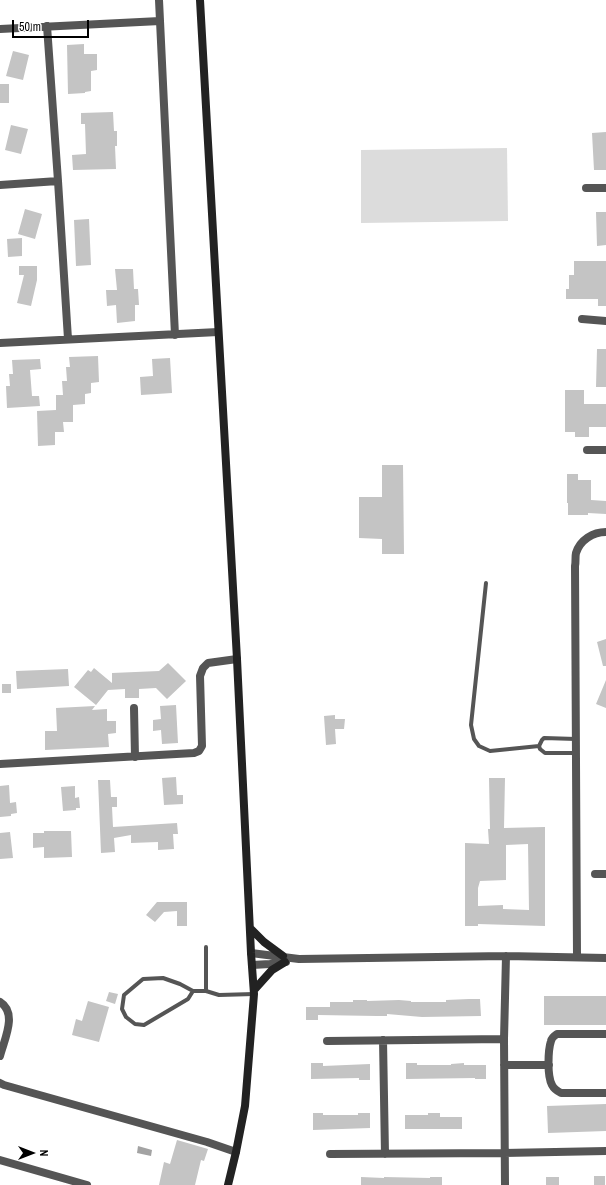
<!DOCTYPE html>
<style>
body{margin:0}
#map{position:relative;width:606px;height:1185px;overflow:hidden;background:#fff;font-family:"Archivo Narrow",sans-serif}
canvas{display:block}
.north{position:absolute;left:12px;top:1133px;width:40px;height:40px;-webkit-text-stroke:3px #fff;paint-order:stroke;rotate:90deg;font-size:11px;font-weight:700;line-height:16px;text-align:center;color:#000}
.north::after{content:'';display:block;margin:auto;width:14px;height:18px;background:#000;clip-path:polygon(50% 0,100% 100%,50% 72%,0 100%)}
.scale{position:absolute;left:12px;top:20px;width:77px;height:18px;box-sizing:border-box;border:2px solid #000;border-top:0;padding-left:5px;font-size:12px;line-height:14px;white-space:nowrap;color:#000;-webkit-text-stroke:3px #fff;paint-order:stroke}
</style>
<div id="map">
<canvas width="606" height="1185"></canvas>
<div class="north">N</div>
<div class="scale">50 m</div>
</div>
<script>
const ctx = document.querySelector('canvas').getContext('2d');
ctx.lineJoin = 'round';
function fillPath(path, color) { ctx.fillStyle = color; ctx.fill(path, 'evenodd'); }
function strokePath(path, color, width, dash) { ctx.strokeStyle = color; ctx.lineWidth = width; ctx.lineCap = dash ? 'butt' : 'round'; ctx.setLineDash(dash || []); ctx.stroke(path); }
const green = new Path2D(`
 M507 148 508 221 361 223V150Z`);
const water = new Path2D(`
 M138 1146 152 1150 151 1156 137 1153Z`);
const building = new Path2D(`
 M84 44V54H97V70L91 71V91L85 92V93L68 94 67 45Z
 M13 51 29 55 23 80 6 76Z
 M0 84H9V103H0Z
 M113 112 114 131H117V146H115L116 169 73 170 72 155 86 154 85 124H81V113Z
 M11 125 28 129 21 154 5 150Z
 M606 132V170H594L592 133Z
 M25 209 42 214 35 239 18 234Z
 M596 212H606V245L597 246Z
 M89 219 91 265 76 266 74 220Z
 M22 238V256L8 257 7 239Z
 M574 261H606V306H598V299H566V289H569V275H574Z
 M19 266H37V280L31 306 17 303 24 275H19Z
 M115 269H133L134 289H138L139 305H135V321L117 323 116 305 107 306 106 290H117Z
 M597 349H606V387H596Z
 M98 356 99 382 91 383V393L85 394V404L73 405V422H63L64 432H55V445L38 446 37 411 56 410V395H63L62 381H67L66 367H70L69 357Z
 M170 358 172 393 141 395 140 377 153 376 152 359Z
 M40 359 41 369 30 370 32 396H39L40 406 7 408 6 386H10L9 374H13L12 360Z
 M565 390H584V404H606V427H589V437H575V432H565Z
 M382 465H403L404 554H382V539L359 538V497H382Z
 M567 474H578V480H591V500L606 501V514L588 513V515H568V503H567Z
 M606 639V666H603L597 642Z
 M168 663 186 681 167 699 156 688 139 689V698H125V689L108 690 96 705 74 687 88 670 91 672 94 668 112 683V673L159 671Z
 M68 669 69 686 17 689 16 671Z
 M606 680V708L596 704Z
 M2 684H11V693H2Z
 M176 705 178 743 162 744 161 730 153 731V720L161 719 160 706Z
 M95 706 92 710 107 709V721H116V733L108 734 109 747 45 750V731H57L56 708Z
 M335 715V719H345L344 729H335L336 744 326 745 324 716Z
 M176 777 177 795H183V804L164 805 162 778Z
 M489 778H505L504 828 545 827V926L478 924V926H465V843L489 844 488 829H490ZM528 844 529 910 503 909V905L478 906V888L480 881 506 880V845Z
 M98 780H110L111 797H117V807H112L113 827 177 823 178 834H173L174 849 158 850V842L131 843V835L114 838 115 852 101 853Z
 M9 785 10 803 16 802 17 813 11 814V816L0 817V786Z
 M75 786V798L79 797 80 808H76V810L63 811 61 787Z
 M44 831H71L72 857 44 858V847L33 848V833H44Z
 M10 832 13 858 0 859V833Z
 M157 902H187V926H177V911L164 912 155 922 146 915Z
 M109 992 118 994 115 1004 106 1001Z
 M544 996H606V1025H544Z
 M469 999H480L481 1016 422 1017 387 1014V1016H377L318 1015V1020H306V1007H330V1002H353V1000H367V1001L399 1000 411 1001V1002H446V1000Z
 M88 1001 109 1007 99 1042 72 1035 76 1019 82 1021Z
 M311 1063H323V1066L370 1064V1080H359V1078L311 1079Z
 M406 1063H417V1065H451V1064L464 1063V1065H486V1079H475V1078L406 1079Z
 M606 1104V1131L548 1133 547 1106Z
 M313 1113H323V1115H358V1113H370V1128L313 1130Z
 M428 1113H440V1117H462V1129H405V1115H428Z
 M177 1140 208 1149 204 1161 201 1160 195 1185H159L164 1162 170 1164Z
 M594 1176H605V1185H594Z
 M361 1177 384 1178V1177L430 1178V1177H442V1185H361Z
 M546 1177H559V1185H546Z`);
const lane = new Path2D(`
 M486 583 471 725 474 739 479 746 490 751 539 746
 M576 753H545L540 749 539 746 542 740 544 738 576 739
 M206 947V991
 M193 991 188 999 144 1025 135 1024 126 1017 122 1009 124 995 143 979 163 978 180 984 193 991H206L219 995 254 994`);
const street = new Path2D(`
 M159 0 175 335
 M47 26 58 181 68 339
 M0 29 160 21
 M0 185 58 181
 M586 188H606
 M582 319 606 321
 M0 343 218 332
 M587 450H606
 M134 708 135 757
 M0 764 194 753 199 751 202 746 200 676 203 668 208 663 237 659
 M595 874H606
 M251 953 299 959 506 956 606 958
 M577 957 575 566C576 562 575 557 576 553 580 540 593 532 606 532
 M252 965 270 964 286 962
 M0 1002C18 1013 4 1040 0 1056
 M606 1034H557C554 1036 552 1037 551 1041 548 1050 547 1076 552 1085 554 1089 557 1091 561 1093H606
 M383 1040 385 1154
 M327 1041 504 1039
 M504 1065H549
 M0 1083 4 1085 207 1142 236 1152
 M330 1154 504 1153 606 1151
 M0 1160 87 1185
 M505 1185 504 1039 506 956`);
const secondary = new Path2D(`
 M200 0 237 659 251 953 254 994 245 1106 236 1152 228 1185
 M251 929 264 942 283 956
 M254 990 272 970 285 962`);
fillPath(green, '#dcdcdc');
fillPath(water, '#a3a3a3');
fillPath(building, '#c4c4c4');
strokePath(lane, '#555', 4);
strokePath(street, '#555', 8);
strokePath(secondary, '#222', 8);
</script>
